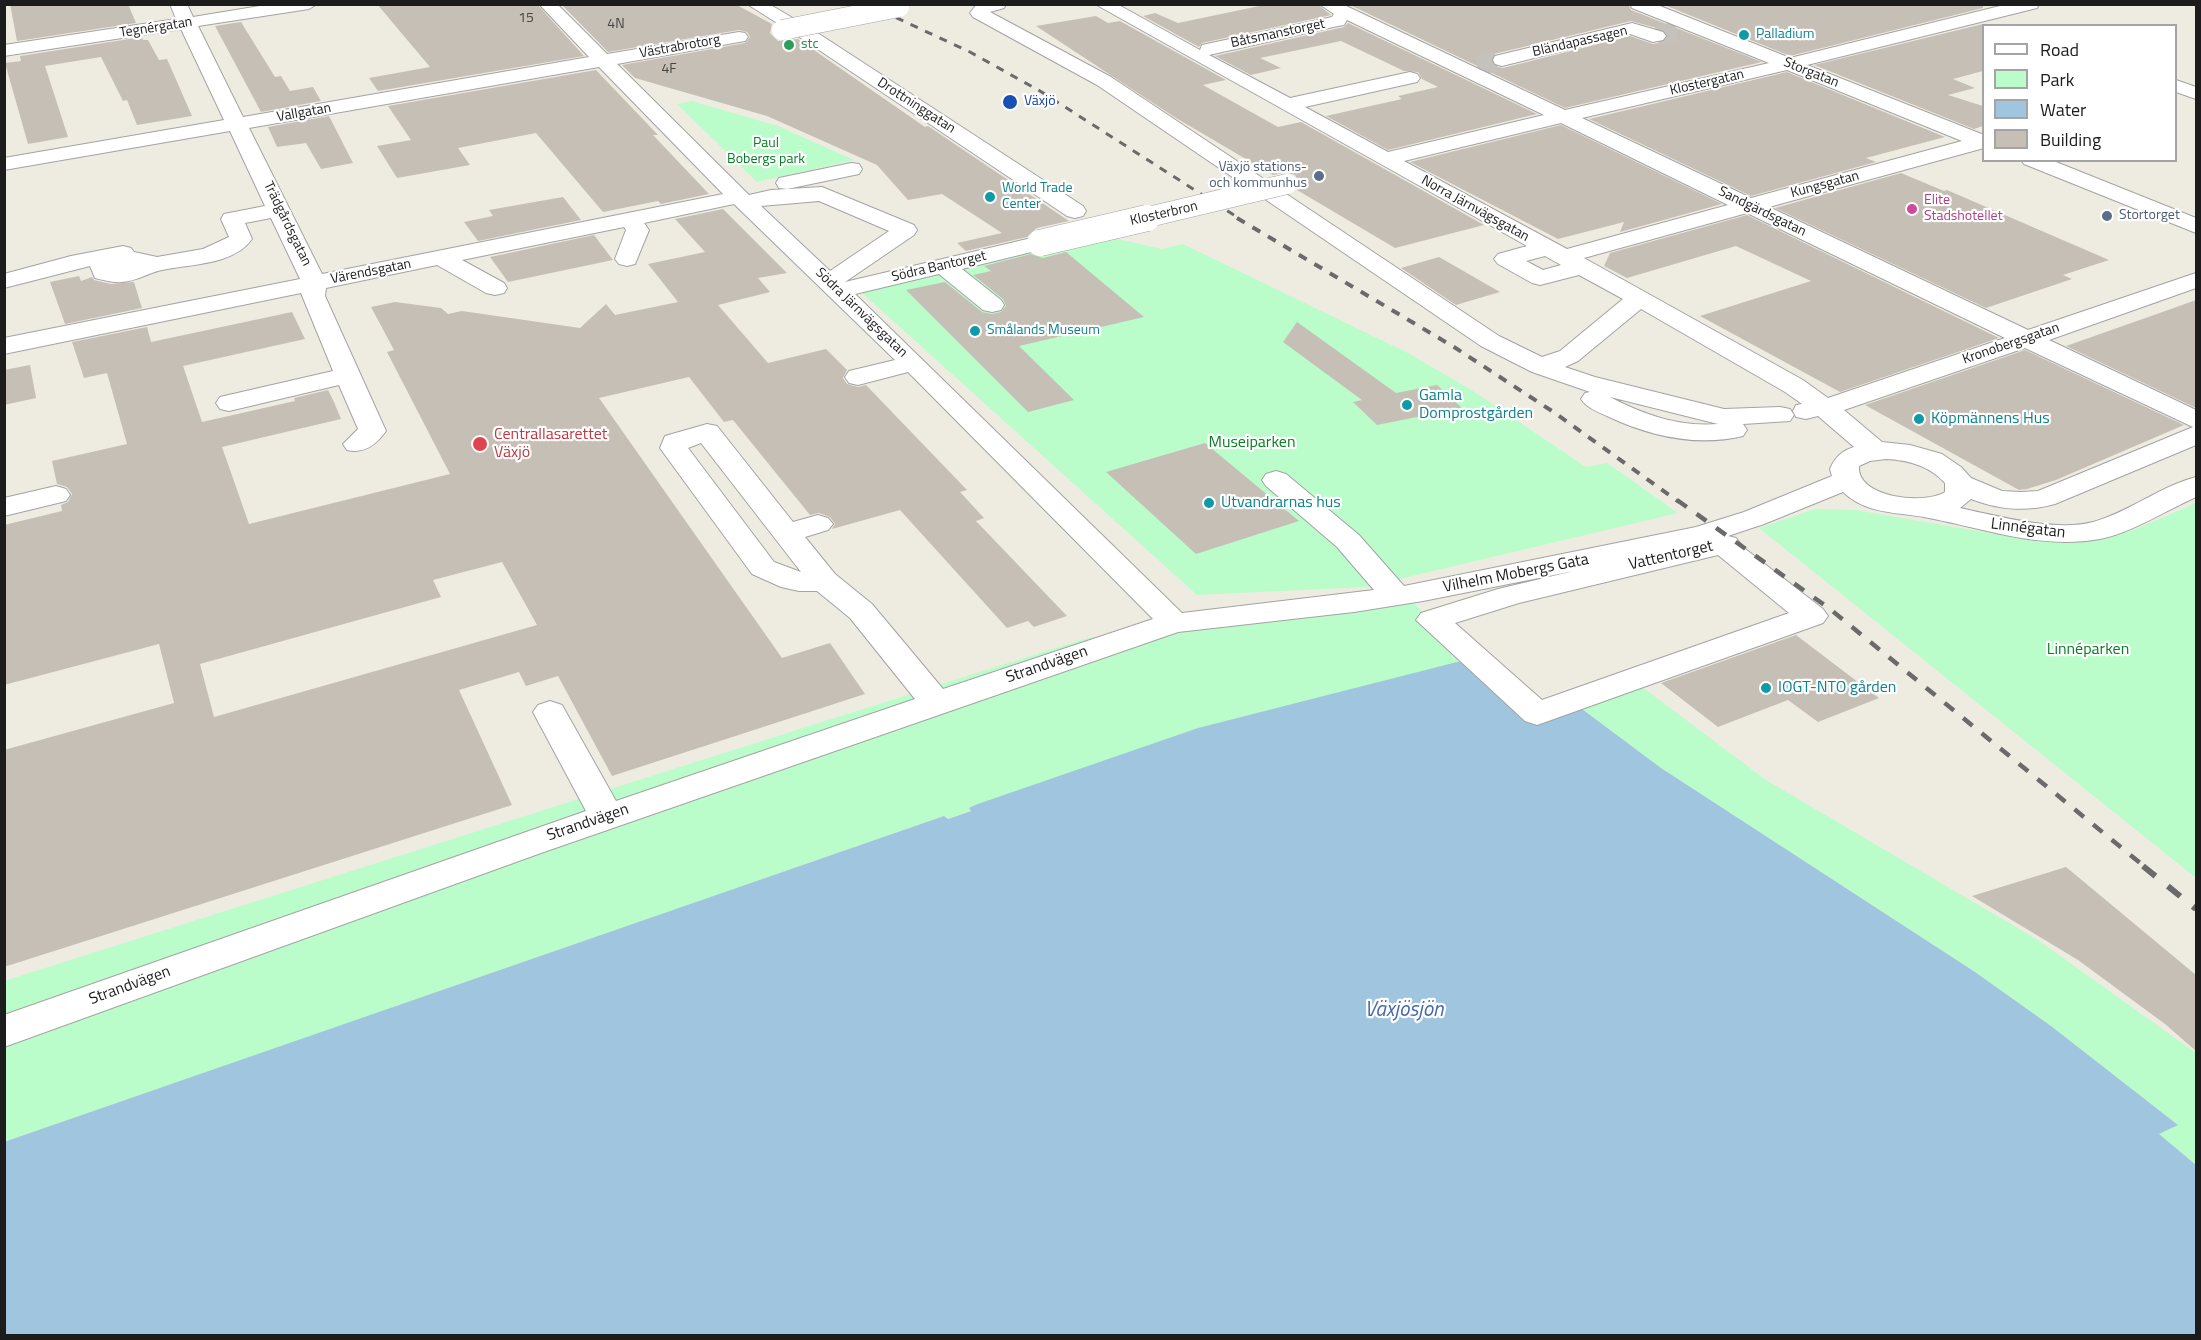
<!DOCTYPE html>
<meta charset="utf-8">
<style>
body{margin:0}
#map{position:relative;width:2201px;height:1340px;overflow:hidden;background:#eeece1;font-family:"Titillium Web",sans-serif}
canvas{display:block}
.frame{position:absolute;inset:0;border:6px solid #1c1c1c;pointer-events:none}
.legend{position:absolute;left:1982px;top:24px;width:195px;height:138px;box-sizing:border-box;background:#fff;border:2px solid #a4a4a4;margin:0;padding:8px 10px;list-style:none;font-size:18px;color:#1c1c1c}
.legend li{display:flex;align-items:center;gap:12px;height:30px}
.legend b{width:30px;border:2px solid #a4a4a4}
</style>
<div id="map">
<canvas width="2201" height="1340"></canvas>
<div class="frame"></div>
<ul class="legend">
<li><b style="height:8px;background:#fff"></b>Road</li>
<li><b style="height:16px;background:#bbfccb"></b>Park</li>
<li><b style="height:16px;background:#9fc6de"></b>Water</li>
<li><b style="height:16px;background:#c6bfb5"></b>Building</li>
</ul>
</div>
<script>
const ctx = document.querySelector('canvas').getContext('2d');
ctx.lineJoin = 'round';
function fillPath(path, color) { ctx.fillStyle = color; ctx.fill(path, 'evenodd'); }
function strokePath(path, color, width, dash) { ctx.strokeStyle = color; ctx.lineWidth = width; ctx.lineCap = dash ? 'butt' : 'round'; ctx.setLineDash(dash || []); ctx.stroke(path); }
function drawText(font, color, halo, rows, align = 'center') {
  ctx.font = font + ' "Titillium Web",sans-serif'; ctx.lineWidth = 4.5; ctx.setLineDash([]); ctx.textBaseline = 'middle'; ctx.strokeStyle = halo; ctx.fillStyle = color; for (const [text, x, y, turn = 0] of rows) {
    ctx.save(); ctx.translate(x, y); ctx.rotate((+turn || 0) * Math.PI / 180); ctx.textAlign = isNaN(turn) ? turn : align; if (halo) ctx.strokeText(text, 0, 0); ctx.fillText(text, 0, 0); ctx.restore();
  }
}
const park = new Path2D(`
 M692 101 778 126 854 160 757 182 677 104Z
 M1109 237 1162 249 1183 244 1408 353 1473 391 1586 467 1607 463 1678 513 1366 587 1197 595 861 292 1040 243Z
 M2196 503V878L1759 528 1815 509 1856 510 2018 538 2089 540 2136 529Z
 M1410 600 1474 659 1198 728 979 805 972 810 947 819 944 816 5 1142 4 981 1084 639 1174 624Z
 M1633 680 1766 780 2038 940 2196 1053V1165L2158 1134 2177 1124 2051 1026 1975 972 1661 768 1582 709Z`);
const water = new Path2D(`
 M1457 662H1472L1539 717 1582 709 1661 768 1975 972 2051 1026 2178 1125 2159 1134 2196 1165V1335H5L4 1142 944 816 948 819 971 811 969 808 975 805 1198 728Z`);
const building = new Path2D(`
 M10 4H128L136 23 17 41Z
 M377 4H537L584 56 378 91 369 78 430 67Z
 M561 4H735L772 24 770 33 778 41 798 39 925 127 928 126 1069 221 1037 228 1027 237 966 251 957 243 1002 233 942 194 908 200 877 165 767 116 635 78 622 65 745 43 750 37 747 32 739 30 608 52Z
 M1269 4H1317L1331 15 1202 43 1199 47 1143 16 1155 13 1178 23Z
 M1348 4H1628L1631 10 1762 62 1565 108ZM1631 21 1664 30 1668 37 1663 42 1653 44 1630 36 1503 68 1494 66 1491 61 1494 54Z
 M1662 4H1983V8L1790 56Z
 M1096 16 1108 23 1120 21 1226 80 1203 85 1278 127 1301 122 1484 225 1395 248 1297 190 1299 182 1295 175 1285 172 1273 175 1176 118 1036 26Z
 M241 22 275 77 281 76 290 91 313 87 321 101 261 112 215 26Z
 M1348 23 1537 114 1388 150 1326 116 1402 99 1398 96 1438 87 1422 79 1418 72 1404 71 1341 41 1260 58 1281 68 1251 75 1215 56 1344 27Z
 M1983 24V71L1953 79 1975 88 1948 95 1983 106V126L1974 129 1814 65Z
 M142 37 143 40H148L159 60 167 59 192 116 137 125 127 100 123 101 101 57 45 66 68 137 28 144 5 63 21 61 20 56Z
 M596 70 658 135H653L709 194 661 204 658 201 603 212 536 133 458 148 470 165 397 178 377 146 411 140 388 106Z
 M1787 72 1945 137 1866 158 1876 162 1751 196 1589 119Z
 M329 116 353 163 321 169 306 143 277 147 268 127Z
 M1561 125 1722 204 1620 232 1624 222 1558 239 1410 162Z
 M1901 173 1944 191 1947 190 2109 260 2063 275 2072 279 1986 308 1775 208Z
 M563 197 581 220 478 241 464 222 493 216 489 210Z
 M723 209 787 273 758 278 770 292 718 305 768 363 826 349 847 370 843 378 847 384 858 387 866 385 967 490 960 492 984 518 976 521 1067 616 1034 627 1028 621 1007 628 900 510 832 529 835 524 830 517 819 513 810 515 733 420 724 422 689 377 599 398 782 658 830 643 865 694 612 776 558 676 526 686 519 672 459 690 512 805 4 967V750L174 703 159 644 4 685V525L62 511 61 505 68 502 72 494 67 487 57 484 52 461 127 444 107 373 84 378 72 342 147 327 151 342 292 312 305 339 183 366 202 422 295 401 294 398 328 390 334 402 341 419 222 447 249 524 450 474 387 352 394 350 371 307 395 302 441 308 448 314 462 311 580 328 606 304 615 315 678 302 648 264 705 252 675 219ZM502 562 537 625 214 717 200 664 441 597 433 580Z
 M1747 215 1999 338 1840 392 1700 316 1811 281 1736 246 1627 278 1604 266 1610 253Z
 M594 235 613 260 508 282 490 257Z
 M1066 252 1144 317 1019 346 1074 400 1028 412 906 290 945 282 982 312 992 314 1001 312 1006 306 1003 299 973 275 991 271 984 266 1031 254 1043 258Z
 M1439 257 1500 292 1456 305 1401 268Z
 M79 276 81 281 92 277 94 280 111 284 134 282 142 308 65 324 50 282Z
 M2196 300V408L2066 346 2154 315Z
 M1297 322 1396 393 1437 385 1462 408 1377 425 1353 402 1362 400 1283 342Z
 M2025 350 2184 425 2056 480 2027 489 2019 490 1865 405Z
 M30 365 36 398 4 405V370Z
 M1205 443 1299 521 1196 554 1106 472Z
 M1796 635 1879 698 1818 722 1788 700 1718 727 1661 683Z
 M2066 867 2196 975V1051L2165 1024 2078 960 1972 896Z`);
const minorTunnel = new Path2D(`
 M1657 36 1678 31
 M1477 66 1502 60`);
const minor = new Path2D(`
 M170 4H187L193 17 272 4H317L309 9 198 26 243 117 589 57 539 4H557L607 54 739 32 745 33 748 37 745 41 739 42 617 64 749 195 771 190 822 187 914 225 917 230 914 235 845 282 1040 236 1048 238 1052 243 1048 248 962 269 1001 300 1004 305 1001 310 992 312 983 310 939 274 855 294 1182 613 1374 590 1337 547 1266 486 1262 480 1266 474 1276 471 1286 474 1359 535 1404 586 1696 527 1744 512 1832 476 1830 469C1835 457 1842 451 1854 447L1818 416 1806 419 1796 417 1793 411 1796 405 1802 404 1785 392 1641 309 1578 361 1565 367 1595 377 1724 409 1780 407 1790 409 1794 415 1790 421 1743 424 1747 430 1743 436C1697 447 1649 436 1607 416 1598 412 1587 408 1581 399L1585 393 1590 392 1532 372 1481 346 1097 85 973 17 970 13 976 5 1006 4 1004 8 990 12 1111 77 1499 336 1542 357 1560 351 1623 299 1579 275 1540 285 1532 283 1498 264 1494 259 1498 254 1527 246 1095 4H1117L1200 50 1202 45 1332 17 1334 14 1319 4H1342L1565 110 1769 63 1632 8 1630 4H1655L1790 58 2008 4H2039L2037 8 1807 65 1984 135V148L1769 207 2028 330 2196 273V288L2049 340 2196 410V445L2055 504C2025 512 2000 510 1971 499L1960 508C1997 516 2056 532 2093 522 2127 513 2161 486 2196 477V497C2169 509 2129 534 2100 539 2040 550 1983 528 1924 517 1896 512 1866 514 1843 492L1764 524 1728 536 1736 538 1744 548 1823 609 1828 616 1823 623 1537 725 1525 721 1416 620 1421 613 1498 589 1574 571 1423 601 1354 612 1178 632 541 853 4 1047V1015L586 811 533 712 538 705 550 701 562 705 616 801 915 699 850 618 817 591H799L781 587 752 574 660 448 665 436 707 424 717 426 793 522 818 515 828 518 833 524 828 530 805 537 835 574 872 604 943 689 1153 619 908 372 858 385 849 383 845 377 849 371 895 360 734 204 644 223 649 230 635 264 627 266 619 264 615 259 626 230 624 227 462 260 504 283 507 288 504 293 495 295 486 293 437 265 326 288 325 296 386 431C376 445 364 454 347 450L343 444 358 429 339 385 229 411 220 409 216 403 220 397 333 371 301 293 4 354V338L300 279 271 218 245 223 252 239C234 265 190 264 162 270 148 273 137 281 122 282 113 283 104 280 95 278L90 266 4 288V274L71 256 123 246 131 248 134 252 157 257 203 249 229 237 221 219 224 214 265 206 230 131 4 170V158L224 120 181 29 4 56V45L176 19ZM1347 20 1544 115 1388 152 1305 107 1417 82 1420 78 1417 74 1410 72 1290 98 1209 55 1338 26 1344 25ZM599 67 723 194 322 274 249 128ZM1787 70 1962 141 1751 198 1582 118ZM1561 123 1728 205 1567 249 1404 161ZM819 201 889 231 830 271 761 206ZM1747 213 2005 338 1828 398 1803 380 1584 258ZM1545 256 1561 265 1543 270 1526 261ZM2025 348 2193 427 2038 491 2021 492 2002 491 1971 478 1961 467 1942 454 1910 445 1882 442 1844 410ZM1610 397 1718 424C1679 427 1644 415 1610 397ZM701 443 801 572 774 562 688 448ZM1886 459C1908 460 1930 466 1945 483V492C1925 505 1856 498 1859 466L1870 461ZM1718 555 1789 613 1542 700 1455 623 1519 603Z
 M747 4H769L813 30 1083 206 1086 211 1083 216 1075 218 1067 216 801 38Z
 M1632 23 1663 32 1666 36 1663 40 1653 42 1630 34 1502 66 1495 64 1493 60 1495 56Z
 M2176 80 2196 87V99L2176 92Z
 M2021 160H2051L2196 218V233L2024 164Z
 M851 163 859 164 862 169 859 174 787 189 779 188 776 183 779 178Z
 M56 486 66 489 70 495 66 501 4 516V498Z`);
const railFar3 = new Path2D(`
 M867 4 970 52 1040 91 1240 219`);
const railFar2 = new Path2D(`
 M1237 218 1454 347 1555 413 1679 502`);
const railFar1 = new Path2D(`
 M1677 500 1830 609 2145 867`);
const rail = new Path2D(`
 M2143 866 2196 909`);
const minorBridgeFar1 = new Path2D(`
 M782 30 899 7
 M1140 219 1287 184`);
const minorBridge = new Path2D(`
 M1040 243 1147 218`);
const markers = [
 [1744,35,6,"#0f9aa8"],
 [789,45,6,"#2e9e5b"],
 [1010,102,8,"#1a4fb4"],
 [1319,176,6,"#5c6f8a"],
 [990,197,6,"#0f9aa8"],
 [1912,209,6,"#d1479c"],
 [2107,216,6,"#5c6f8a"],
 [975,331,6,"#0f9aa8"],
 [1407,405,6,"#0f9aa8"],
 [1919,419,6,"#0f9aa8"],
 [480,444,8,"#e0444e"],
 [1209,503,6,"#0f9aa8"],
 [1766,688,6,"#0f9aa8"]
];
const numberNames = [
 ["15",526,19],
 ["4N",616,25],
 ["4F",669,70]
];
const farStreetnames = [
 ["Tegnérgatan",156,28,-9],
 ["Båtsmanstorget",1278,34,-12],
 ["Bländapassagen",1580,42,-13],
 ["Västrabrotorg",680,47,-10],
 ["Storgatan",1811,73,22],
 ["Klostergatan",1707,83,-13],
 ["Drottninggatan",916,106,33],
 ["Vallgatan",304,113,-10],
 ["Kungsgatan",1825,185,-15],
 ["Norra Järnvägsgatan",1475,209,29],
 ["Sandgärdsgatan",1762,212,26],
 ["Klosterbron",1164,214,-13],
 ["Trädgårdsgatan",287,224,64],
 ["Södra Bantorget",939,267,-13],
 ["Värendsgatan",371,272,-11],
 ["Södra Järnvägsgatan",861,313,44],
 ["Kronobergsgatan",2011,344,-19]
];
const farCulturenames = [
 ["Palladium",1756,35],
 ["World Trade",1002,189],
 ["Center",1002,205],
 ["Smålands Museum",987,331]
];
const farLeisurenames = [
 ["stc",801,45]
];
const farTransitnames = [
 ["Växjö",1024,102]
];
const farParknames = [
 ["Paul",766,144],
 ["Bobergs park",766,160]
];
const farServicenames = [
 ["Växjö stations-",1307,168],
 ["och kommunhus",1307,184],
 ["Stortorget",2119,216,"left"]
];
const farHotelnames = [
 ["Elite",1924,201],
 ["Stadshotellet",1924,217]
];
const cultureNames = [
 ["Gamla",1419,396],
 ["Domprostgården",1419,414],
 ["Köpmännens Hus",1931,419],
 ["Utvandrarnas hus",1221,503],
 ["IOGT-NTO gården",1778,688]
];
const healthNames = [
 ["Centrallasarettet",494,435],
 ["Växjö",494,453]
];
const parkNames = [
 ["Museiparken",1252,443],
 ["Linnéparken",2088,650]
];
const streetNames = [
 ["Linnégatan",2028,529,7],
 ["Vattentorget",1671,556,-13],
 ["Vilhelm Mobergs Gata",1516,574,-11],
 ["Strandvägen",1047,665,-19],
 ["Strandvägen",588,823,-19],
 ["Strandvägen",130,986,-20]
];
const nearWaternames = [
 ["Växjösjön",1404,1011]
];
fillPath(park, '#bbfccb');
fillPath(water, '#9fc6de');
fillPath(building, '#c6bfb5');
strokePath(minorTunnel, '#c4c2ba', 20, [20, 10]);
strokePath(minor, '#a3a3a3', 2);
fillPath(minor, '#fff');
strokePath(railFar3, '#6a6a6a', 3, [8, 8]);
strokePath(railFar2, '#6a6a6a', 4, [9, 9]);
strokePath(railFar1, '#6a6a6a', 4.5, [12, 12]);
strokePath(rail, '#6a6a6a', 6, [16, 16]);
strokePath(minorBridgeFar1, '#a3a3a3', 21, []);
strokePath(minorBridge, '#a3a3a3', 27, []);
strokePath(minorBridgeFar1, '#fff', 20);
strokePath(minorBridge, '#fff', 26);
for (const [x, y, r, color] of markers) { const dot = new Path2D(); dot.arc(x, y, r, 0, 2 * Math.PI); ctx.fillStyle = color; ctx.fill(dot); strokePath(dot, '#fff', 2); }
drawText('14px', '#464542', null, numberNames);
drawText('14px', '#1c1c1c', '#fff', farStreetnames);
drawText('14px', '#0d838f', '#fff', farCulturenames, 'left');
drawText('14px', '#27864d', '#fff', farLeisurenames, 'left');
drawText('14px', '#164399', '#fff', farTransitnames, 'left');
drawText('14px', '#067f24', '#fff', farParknames);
drawText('14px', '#4e5e75', '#fff', farServicenames, 'right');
drawText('14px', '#b23c85', '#fff', farHotelnames, 'left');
drawText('16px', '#0d838f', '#fff', cultureNames, 'left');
drawText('16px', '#be3a42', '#fff', healthNames, 'left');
drawText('16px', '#067f24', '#fff', parkNames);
drawText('16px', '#1c1c1c', '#fff', streetNames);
drawText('italic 21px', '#4569b0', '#fff', nearWaternames);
</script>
